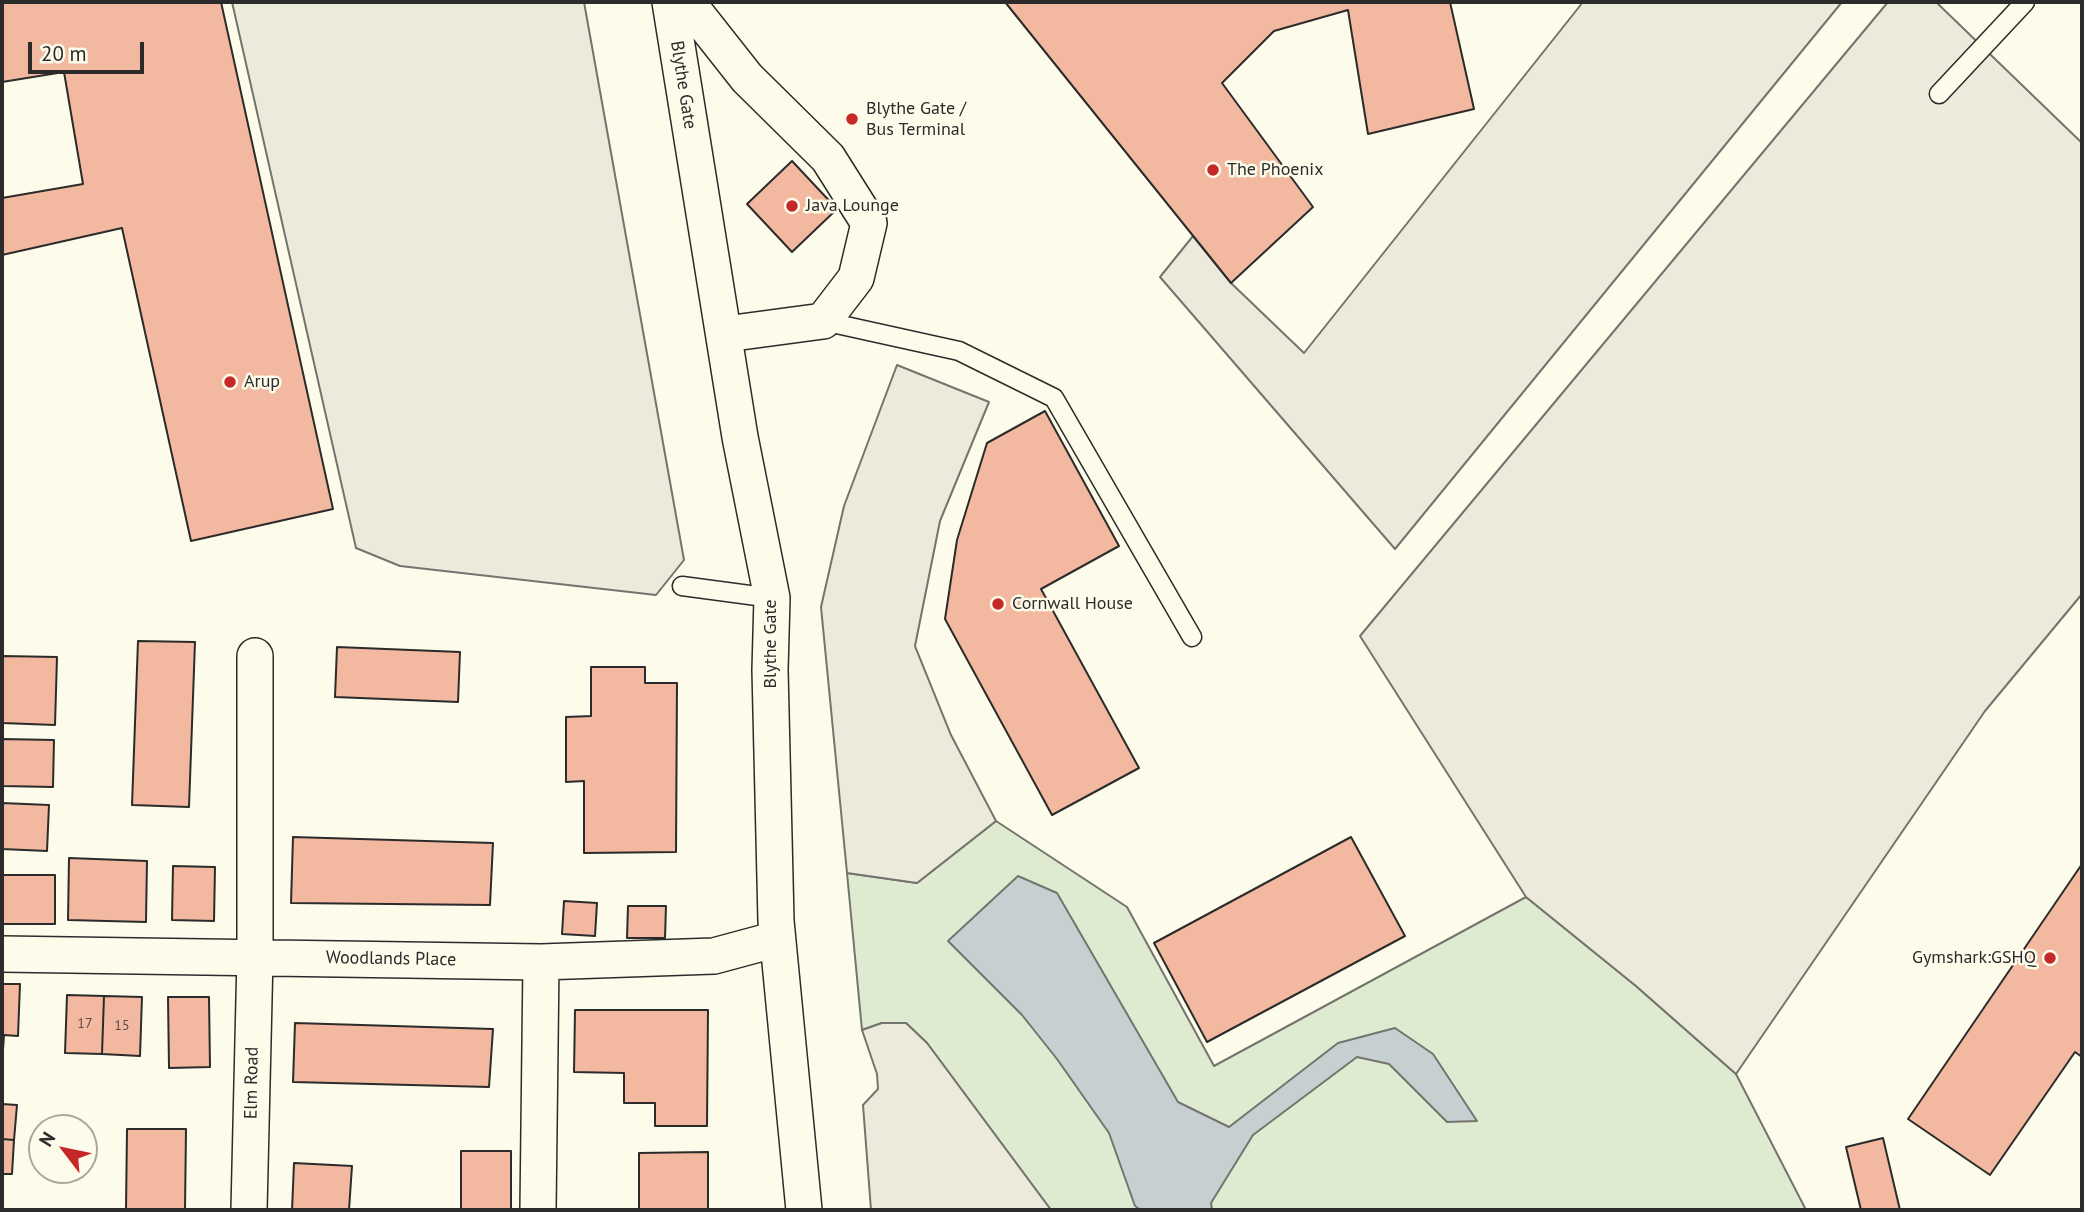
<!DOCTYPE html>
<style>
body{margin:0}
#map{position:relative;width:2084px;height:1212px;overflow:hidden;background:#fdfbea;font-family:"PT Sans",sans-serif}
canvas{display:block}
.frame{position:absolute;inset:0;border:4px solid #2b2b2b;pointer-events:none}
.north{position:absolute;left:28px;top:1114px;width:70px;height:70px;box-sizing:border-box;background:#fdfbea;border:2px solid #a9a89e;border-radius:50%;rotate:302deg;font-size:19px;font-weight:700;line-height:28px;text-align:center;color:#2b2b2b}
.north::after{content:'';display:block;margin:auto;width:24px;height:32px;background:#c62828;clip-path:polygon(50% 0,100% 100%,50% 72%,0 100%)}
.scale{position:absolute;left:28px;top:42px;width:116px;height:32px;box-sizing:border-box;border:4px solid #2b2b2b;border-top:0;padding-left:9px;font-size:21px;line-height:24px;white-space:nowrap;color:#2b2b2b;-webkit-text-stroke:5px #fdfbea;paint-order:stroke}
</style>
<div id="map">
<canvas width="2084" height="1212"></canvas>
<div class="frame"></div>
<div class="north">N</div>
<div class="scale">20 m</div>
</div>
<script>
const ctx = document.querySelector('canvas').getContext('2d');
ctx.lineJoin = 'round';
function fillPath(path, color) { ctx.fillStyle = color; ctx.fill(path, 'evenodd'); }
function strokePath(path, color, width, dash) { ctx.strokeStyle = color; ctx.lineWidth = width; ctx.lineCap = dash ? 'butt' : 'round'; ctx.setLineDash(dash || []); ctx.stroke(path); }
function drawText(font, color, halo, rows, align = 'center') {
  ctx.font = font + ' "PT Sans",sans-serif'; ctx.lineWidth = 5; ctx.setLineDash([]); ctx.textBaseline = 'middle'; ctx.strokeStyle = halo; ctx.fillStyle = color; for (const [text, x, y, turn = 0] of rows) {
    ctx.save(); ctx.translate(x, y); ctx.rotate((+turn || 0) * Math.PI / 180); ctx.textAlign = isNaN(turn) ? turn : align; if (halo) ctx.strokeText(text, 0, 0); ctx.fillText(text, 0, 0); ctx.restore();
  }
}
const green = new Path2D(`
 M996 821 1127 907 1214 1066 1526 897 1636 986 1736 1074 1806 1210H1051L927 1043 906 1023H882L862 1030 847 873 917 883Z`);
const parking = new Path2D(`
 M232 2H584L684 560 656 595 400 566 356 548Z
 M1583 2H1842L1395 549 1160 277 1193 236 1231 283 1304 353Z
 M1888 2H1936L2082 143V594L1985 711 1736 1074 1636 986 1526 897 1360 636Z
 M897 365 989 402 940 521 915 646 951 735 996 821 917 883 847 873 821 607 844 506Z
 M882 1023H906L927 1043 1051 1210H871L863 1105 878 1089 877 1074 862 1030Z`);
const water = new Path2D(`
 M1018 876 1057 893 1178 1102 1229 1127 1338 1043 1395 1028 1433 1054 1477 1121 1447 1122 1389 1064 1357 1057 1253 1135 1211 1203 1212 1210H1141L1135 1206 1109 1133 1057 1059 1022 1015 948 941Z`);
const building = new Path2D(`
 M2 2H221L333 509 191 541 122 228 2 255V198L83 184 64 72 2 82Z
 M1005 2H1450L1474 109 1368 134 1348 10 1274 31 1222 83 1313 207 1231 283Z
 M792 161 837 209 792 252 747 204Z
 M1045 411 1119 546 1041 589 1139 768 1052 815 945 619 957 540 987 443Z
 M138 641 195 642 189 807 132 805Z
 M337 647 460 652 458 702 335 697Z
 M2 656 57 657 55 725 2 723Z
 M591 667H645V683H677L676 852 584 853V781L566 782V717L591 716Z
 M2 739 54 740 53 787 2 786Z
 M2 803 49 805 47 851 2 849Z
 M293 837 493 843 490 905 291 903Z
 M1351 837 1405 936 1207 1042 1154 943Z
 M69 858 147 861 146 922 68 920Z
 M2082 864V1057L2075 1052 1990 1175 1908 1119Z
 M173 866 215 867 214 921 172 920Z
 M2 875H55V924H2Z
 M564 901 597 903 595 936 562 934Z
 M628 906H666L665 938H627Z
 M2 984H20L18 1036 4 1035 3 1050Z
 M67 995 104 996 102 1054 65 1053Z
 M104 996 142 997 140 1056 102 1054Z
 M168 997H209L210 1067 169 1068Z
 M575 1010H708L707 1126H655V1103H624V1073L574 1072Z
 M295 1023 493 1029 489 1087 293 1082Z
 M2 1104 17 1105 14 1140 2 1139Z
 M127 1129H186L185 1210H126Z
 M1883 1138 1900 1210H1861L1846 1147Z
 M2 1139 14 1140 12 1174H2Z
 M461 1151H511V1210H461Z
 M708 1152V1210H639V1153Z
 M294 1163 352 1166 349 1210H292Z`);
const lane = new Path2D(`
 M1939 94 2025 2
 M823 321 959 351 1054 398 1192 637
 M682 586 772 598`);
const street = new Path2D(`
 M670 2 740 437 772 598 770 670 776 921 804 1210
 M687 2 747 78 828 158 869 223 856 278 823 321 726 334
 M2 954 541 962 714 956 777 939
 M249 1210 255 956V656
 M538 1210 541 962`);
const markers = [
 [852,119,7,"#c62828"],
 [1213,170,7,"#c62828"],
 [792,206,7,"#c62828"],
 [230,382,7,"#c62828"],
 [998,604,7,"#c62828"],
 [2050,958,7,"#c62828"]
];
const numberNames = [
 ["17",85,1024],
 ["15",122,1026]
];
const streetNames = [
 ["Blythe Gate",683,85,81],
 ["Blythe Gate",771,644,-90],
 ["Woodlands Place",391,959,1],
 ["Elm Road",252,1083,-89]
];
const poiNames = [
 ["Blythe Gate /",866,109],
 ["Bus Terminal",866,130],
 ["The Phoenix",1227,170],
 ["Java Lounge",806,206],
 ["Arup",244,382],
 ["Cornwall House",1012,604],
 ["Gymshark:GSHQ",2036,958,"right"]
];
fillPath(green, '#deebd1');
strokePath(green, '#74746e', 2);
fillPath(parking, '#eceadb');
strokePath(parking, '#74746e', 2);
fillPath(water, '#c7d0d0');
strokePath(water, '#74746e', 2);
fillPath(building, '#f2b8a0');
strokePath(building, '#2b2b2b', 2);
strokePath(lane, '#2b2b2b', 21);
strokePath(street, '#2b2b2b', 38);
strokePath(lane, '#fdfbea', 18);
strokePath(street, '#fdfbea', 35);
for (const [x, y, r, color] of markers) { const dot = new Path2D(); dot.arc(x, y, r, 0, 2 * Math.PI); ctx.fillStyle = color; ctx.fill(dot); strokePath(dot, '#fdfbea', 2.5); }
drawText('14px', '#5d4e48', null, numberNames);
drawText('18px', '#2b2b2b', '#fdfbea', streetNames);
drawText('18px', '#2b2b2b', '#fdfbea', poiNames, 'left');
</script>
